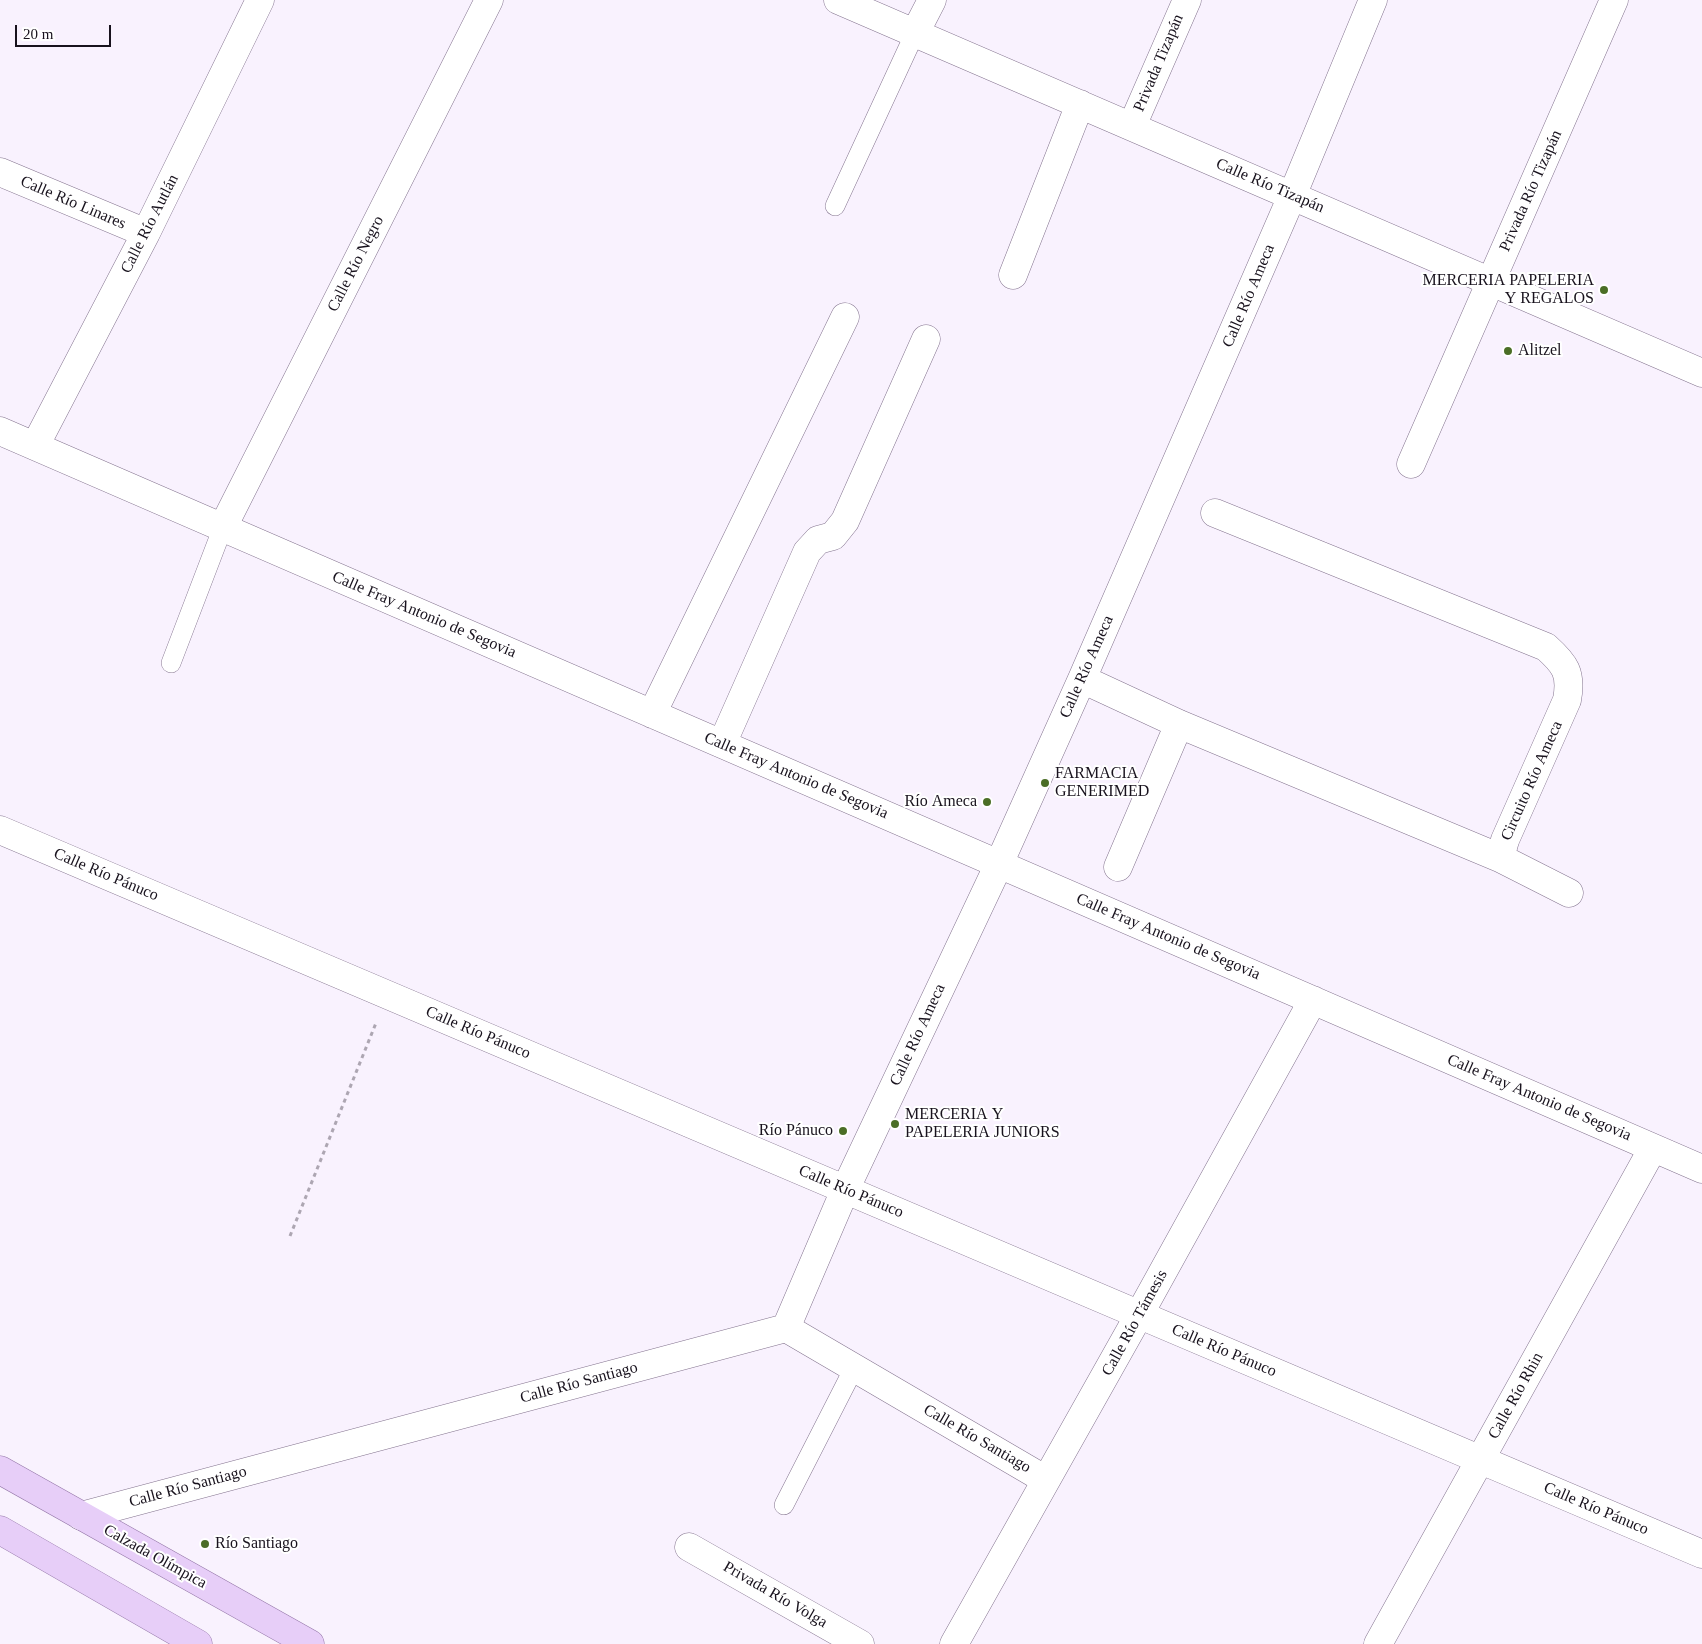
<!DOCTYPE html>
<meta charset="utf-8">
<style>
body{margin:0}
#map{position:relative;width:1702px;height:1644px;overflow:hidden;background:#f9f2fe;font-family:"Times New Roman",serif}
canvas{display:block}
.scale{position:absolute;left:15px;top:25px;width:96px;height:22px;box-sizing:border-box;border:2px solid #18121d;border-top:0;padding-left:6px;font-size:15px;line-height:18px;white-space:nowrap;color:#18121d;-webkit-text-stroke:4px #fff;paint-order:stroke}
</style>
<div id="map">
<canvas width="1702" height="1644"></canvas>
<div class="scale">20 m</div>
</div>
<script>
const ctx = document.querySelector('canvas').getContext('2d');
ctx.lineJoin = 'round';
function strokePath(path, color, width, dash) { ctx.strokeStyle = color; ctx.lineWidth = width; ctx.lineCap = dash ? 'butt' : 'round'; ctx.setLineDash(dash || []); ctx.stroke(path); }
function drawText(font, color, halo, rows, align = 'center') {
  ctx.font = font + ' "Times New Roman",serif'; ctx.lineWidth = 4; ctx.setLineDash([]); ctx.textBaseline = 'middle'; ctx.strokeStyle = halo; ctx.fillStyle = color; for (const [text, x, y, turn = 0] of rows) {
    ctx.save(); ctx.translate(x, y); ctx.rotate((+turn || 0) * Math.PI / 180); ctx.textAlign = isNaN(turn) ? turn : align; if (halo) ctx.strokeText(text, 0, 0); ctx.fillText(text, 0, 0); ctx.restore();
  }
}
const path = new Path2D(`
 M290 1236 376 1023`);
const service = new Path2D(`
 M835 206 915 33
 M171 663 223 527
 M784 1505 854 1368`);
const minor = new Path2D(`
 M838 0 1702 373
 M915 33 932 0
 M1132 126 1187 0
 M0 172 146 233
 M1013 275 1080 104
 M0 431 1702 1169
 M35 446 146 233 260 0
 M1411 464 1614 0
 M1215 513 1546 647C1565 664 1572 673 1567 700L1505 840 1500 858
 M223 527 489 0
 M1082 679 1179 724 1500 858 1569 893
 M652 714 845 317
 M722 744 807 552 818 540 833 536 845 521 926 339
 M0 830 1702 1554
 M1118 867 1179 724
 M786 1328 845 1190 999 864 1082 679 1292 196 1373 0
 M81 1516 786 1328 1046 1480
 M689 1547 860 1644
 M954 1644 1139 1315 1313 1000
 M1378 1644 1653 1148`);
const primary = new Path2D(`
 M0 1470 310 1644
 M0 1530 198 1644`);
const markers = [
 [1604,290,5,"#4b6e26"],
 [1508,351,5,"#4b6e26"],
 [1045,783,5,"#4b6e26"],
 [987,802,5,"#4b6e26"],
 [895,1124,5,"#4b6e26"],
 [843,1131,5,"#4b6e26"],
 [205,1544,5,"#4b6e26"]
];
const streetNames = [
 ["Privada Tizapán",1159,63,-67],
 ["Calle Río Tizapán",1270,186,23],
 ["Privada Río Tizapán",1531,191,-66],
 ["Calle Río Linares",73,203,23],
 ["Calle Río Autlán",150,224,-63],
 ["Calle Río Negro",356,264,-63],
 ["Calle Río Ameca",1249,296,-67],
 ["Calle Fray Antonio de Segovia",424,615,23],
 ["Calle Río Ameca",1087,667,-66],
 ["Calle Fray Antonio de Segovia",796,776,23],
 ["Circuito Río Ameca",1532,781,-66],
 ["Calle Río Pánuco",106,875,23],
 ["Calle Fray Antonio de Segovia",1168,937,23],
 ["Calle Río Pánuco",478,1033,23],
 ["Calle Río Ameca",918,1035,-65],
 ["Calle Fray Antonio de Segovia",1539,1098,23],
 ["Calle Río Pánuco",851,1192,23],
 ["Calle Río Támesis",1135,1323,-61],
 ["Calle Río Pánuco",1224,1351,23],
 ["Calle Río Santiago",579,1383,-15],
 ["Calle Río Rhin",1516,1396,-61],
 ["Calle Río Santiago",977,1439,30],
 ["Calle Río Santiago",188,1487,-15],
 ["Calle Río Pánuco",1596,1509,23],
 ["Calzada Olímpica",155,1557,29],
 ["Privada Río Volga",775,1595,30]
];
const poiNames = [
 ["MERCERIA PAPELERIA",1594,281,"right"],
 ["Y REGALOS",1594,299,"right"],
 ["Alitzel",1518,351],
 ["FARMACIA",1055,774],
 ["GENERIMED",1055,792],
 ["Río Ameca",977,802,"right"],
 ["MERCERIA Y",905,1115],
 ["PAPELERIA JUNIORS",905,1133],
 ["Río Pánuco",833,1131,"right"],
 ["Río Santiago",215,1544]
];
strokePath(service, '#84748f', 20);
strokePath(minor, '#84748f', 29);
strokePath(primary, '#9477a8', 29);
strokePath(path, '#ada6b2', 3, [4, 4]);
strokePath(service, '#fff', 19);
strokePath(minor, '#fff', 28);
strokePath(primary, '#e7cef8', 28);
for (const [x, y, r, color] of markers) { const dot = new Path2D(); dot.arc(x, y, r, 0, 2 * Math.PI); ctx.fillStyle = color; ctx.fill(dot); strokePath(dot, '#fff', 2); }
drawText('16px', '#18121d', '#fff', streetNames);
drawText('16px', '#18121d', '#fff', poiNames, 'left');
</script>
